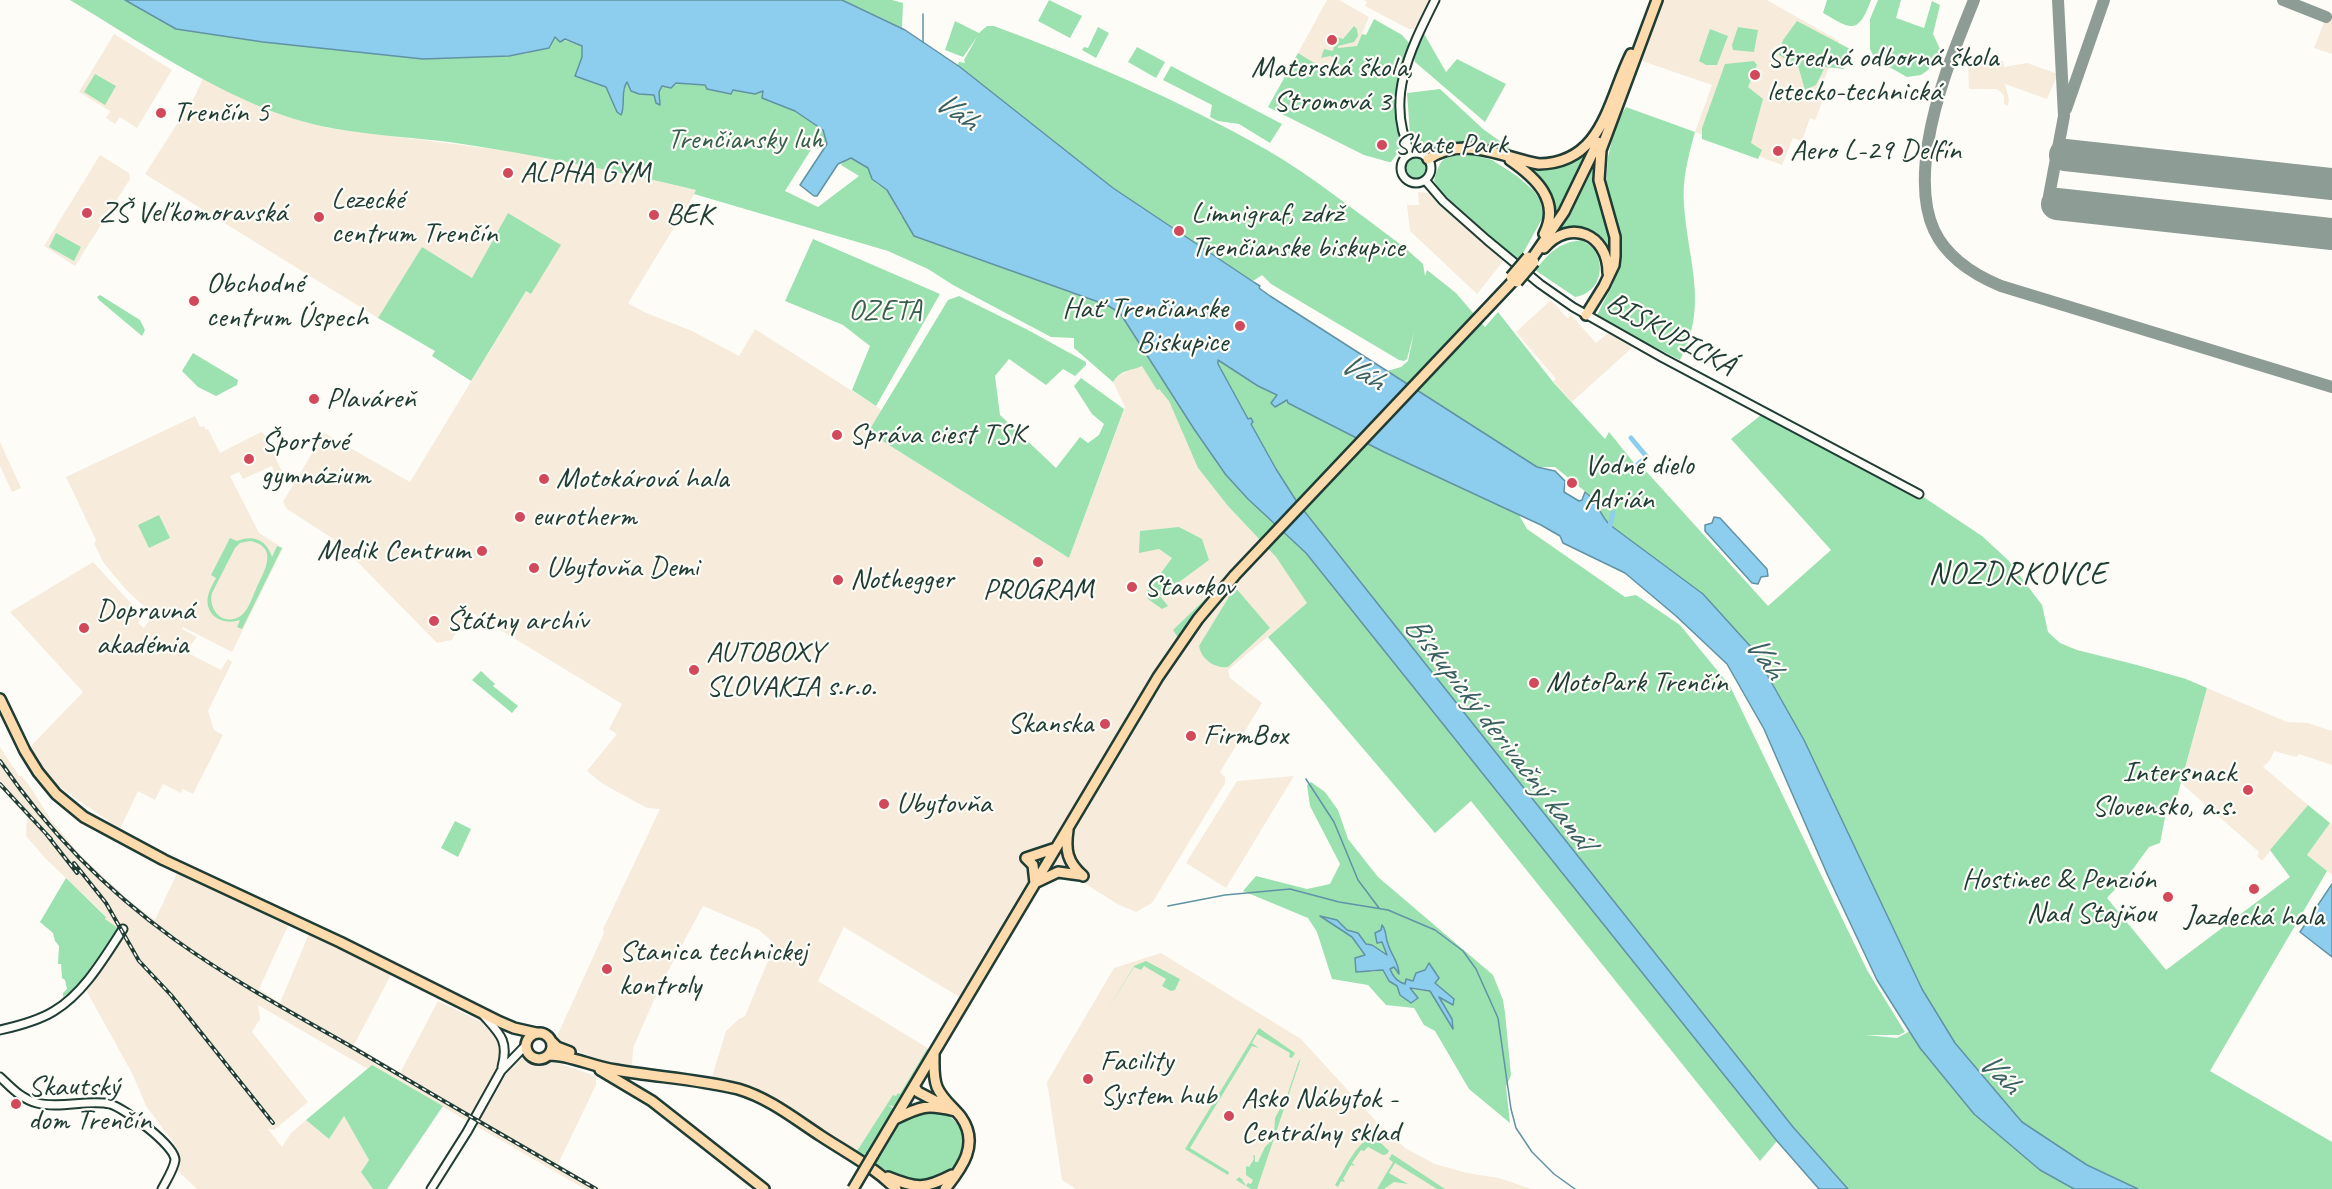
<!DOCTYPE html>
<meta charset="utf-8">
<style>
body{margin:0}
canvas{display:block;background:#fdfcf7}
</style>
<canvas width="2332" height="1189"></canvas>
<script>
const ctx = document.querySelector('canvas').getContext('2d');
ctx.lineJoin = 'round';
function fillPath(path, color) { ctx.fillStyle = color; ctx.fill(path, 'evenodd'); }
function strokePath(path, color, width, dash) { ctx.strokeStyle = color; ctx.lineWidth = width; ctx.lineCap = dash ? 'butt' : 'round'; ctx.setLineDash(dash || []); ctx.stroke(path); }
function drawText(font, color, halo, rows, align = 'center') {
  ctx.font = font + ' Caveat,sans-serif'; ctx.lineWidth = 4.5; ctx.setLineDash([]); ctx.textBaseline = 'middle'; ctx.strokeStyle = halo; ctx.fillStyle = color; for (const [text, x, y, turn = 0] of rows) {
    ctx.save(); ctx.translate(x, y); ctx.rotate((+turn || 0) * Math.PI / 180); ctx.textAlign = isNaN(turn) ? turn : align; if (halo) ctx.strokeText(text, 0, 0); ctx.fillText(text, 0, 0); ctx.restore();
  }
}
const built = new Path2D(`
 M1327 0H1339L1369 17 1357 46 1336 49 1340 80 1298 53Z
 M1364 0H1430L1415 29H1409L1365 6 1367 2Z
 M1664 0H1767L1839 41 1821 88 1826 90V92L1816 118 1815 120 1810 118 1802 141 1793 138 1782 165 1695 132 1712 85 1642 61Z
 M2326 17 2332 19V54L2314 48Z
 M114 34 172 70 137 128 120 117 115 124 106 118 110 111 79 92Z
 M2003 61 2004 67 2027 63 2058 74 2047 99 2005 84 2009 99 2008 106 2004 104V96L2001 92 1996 89H1969L1968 64Z
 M203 78 246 100 281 115 328 128 517 152 612 171 697 190 628 303 644 312 692 331 739 356 755 329 882 410 873 435 1069 558 1125 407 1113 382 1116 377 1150 360 1194 429 1198 468 1228 506 1276 557 1308 603 1228 670 1230 678 1262 703 1220 772 1225 777V783L1152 903 1136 912 1119 905 1068 873 1057 876 1039 887 1030 882 961 998 844 927 818 981 931 1050 866 1160 767 1096 711 1080 726 1031 739 1019 745 1016 775 944 759 930 703 906 661 984 633 1048 632 1065 629 1069 618 1067 559 1044 556 1039 558 1034 604 933 603 929 660 809 647 808 603 784 587 771 617 734 609 729 622 704 471 612 462 622 452 640 437 643 338 542 287 509 283 502 324 433 410 482 526 291 530 293 561 245 472 278 422 248 378 318 145 174 196 94Z
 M100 155 129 173 130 179 75 266 44 246Z
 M1418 192 1428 193 1505 259 1477 294 1410 231 1407 205H1419Z
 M1551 300 1567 318 1571 315 1596 343 1609 332 1634 346 1572 402 1553 381 1556 379 1516 332Z
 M195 416 200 427 204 426 206 430 208 429 220 453 261 432 264 434 286 480 280 490 272 466 243 479 239 472 230 476 259 533 283 548 232 652 183 627 182 629 197 637 186 651 188 653 221 670 228 659 232 662 208 711 214 730 223 735 193 794 183 789 181 793 163 784 155 800 138 791 120 829 55 784 53 786 29 748 83 692 10 612 93 562 140 613 141 618 138 623 144 628 153 614 127 591 103 562 94 543 96 540 66 477Z
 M0 442 21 488 12 492 0 466Z
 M2207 688 2287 722 2308 723 2332 731V765L2299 754 2296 757 2274 751 2270 760 2263 767 2308 805 2262 861 2257 856 2259 852 2181 783Z
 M0 747 19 776H22L31 788 51 820 83 858 133 904 155 920 180 867 291 919 259 989 280 1003 308 936V928L394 969 354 1045 400 1073 438 1001 488 1025 501 1047 499 1062 476 1116 479 1118 511 1067 521 1059 555 1062 596 1076V1085L558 1164 600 1189H585L372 1066 368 1069 258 1005 260 1019 252 1032 308 1102 274 1130 268 1129 282 1147 291 1133 306 1120 329 1139 343 1115 369 1160 361 1172 373 1189H197L178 1171 173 1145 174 1143 146 1106 133 1075 81 981 99 961 106 916 45 858 26 836 27 817 0 787Z
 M1294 776 1226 888 1186 863 1237 781Z
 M2330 823 2332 824V875L2307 855Z
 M1161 953 1301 1039 1375 1120 1405 1148 1435 1164 1467 1173 1499 1178 1531 1189H1076L1062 1180 1047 1082 1114 968Z`);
const green = new Path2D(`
 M70 0H125L176 29 263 42 423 59 509 56 528 53 555 37 582 46V57L575 76 606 87 617 112 623 110 624 86 627 82 639 94H654L660 104 659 92 662 86C693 80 725 89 755 94L763 91 762 98 795 111 823 130 827 144 824 149 812 148 785 191 818 207 859 176 841 165 845 159 851 158 868 168 876 183 887 190 901 216 1107 305 1120 313 1194 429 1226 475 1248 499 1306 553 1777 1141 1760 1161 1471 801 1435 833 1268 637 1307 603 1276 557 1228 506 1198 468 1169 401 1159 389 1157 390 1142 366C1132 371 1121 369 1113 382L1074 348V338L1051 337 953 285 928 269 888 251 694 194 696 190C617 171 537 155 456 143 397 135 338 135 282 115 207 88 138 41 70 0Z
 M842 0H892L903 3 902 28Z
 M1049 0 1082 16 1070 38 1038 21Z
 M1827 0H1871C1858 35 1852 30 1823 13Z
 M1878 0H1901L1896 18 1924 28 1932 1 1940 5 1933 34 1940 49 1928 70 1921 75 1907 77 1875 59 1870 49V19Z
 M1374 19 1402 35 1409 43 1400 70 1396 102 1403 146 1391 162H1389L1364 155 1268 107 1298 53 1340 79 1337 58 1330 56 1321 58 1324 49 1333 51 1334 46 1330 43 1334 36 1343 39 1354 26 1357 29 1358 36 1354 42 1338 46V48L1357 46 1362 34 1366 35Z
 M955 21 979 33 987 26H994C1088 61 1179 100 1267 150 1315 178 1359 214 1404 247L1423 264 1425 276 1427 270 1456 293 1485 327 1498 312 1553 382 1605 439 1609 432 1638 468 1645 470 1768 606 1831 550 1731 439 1766 411 1919 494 1982 536 2008 560 2042 605 2048 632 2060 643 2077 650 2137 665 2186 679 2207 688 2175 804 2168 802 2160 843 2149 847 2130 873 2107 898 2166 970 2290 877 2270 850 2308 805 2330 823 2307 855 2327 871 2210 1071 2332 1142V1189H2138L2087 1165 2022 1122 1955 1043 1922 989 1804 740 1752 648 1703 594 1610 525 1602 516 1597 501 1555 467H1537L1387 371 1401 367 1408 361 1414 332 1407 359 1404 361 1399 360 1271 284 1262 275 1253 281 1245 277 1113 188 957 66 959 62 965 63 964 60 977 37 963 57 945 50Z
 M1797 21 1850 49 1844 69 1825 67 1816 85 1805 90 1798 66 1779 55 1783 40Z
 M1098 27 1109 33 1096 58 1082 50 1084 47 1088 48Z
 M1738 27 1758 30 1754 52 1733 50 1732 45Z
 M1710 29 1728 36 1717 65H1706L1699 61Z
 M1423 32 1446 72 1457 59 1506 84 1485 122 1415 62 1413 54Z
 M1137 47 1165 62 1156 78 1128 62Z
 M1754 61 1757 65 1748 87 1763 99 1751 143 1762 150 1758 159 1702 139V128L1725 64Z
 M1171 66 1282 124 1270 143 1239 124 1218 121 1210 117 1212 105 1163 80Z
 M95 74 116 86 105 105 84 92Z
 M1440 89 1483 129 1511 149 1463 142 1434 151 1432 147 1414 143 1410 134 1407 93Z
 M1626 107 1695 132C1688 157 1682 180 1684 205 1688 262 1709 306 1680 360L1596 317 1613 284 1618 260 1616 224 1606 183 1608 157 1616 123Z
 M1591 148 1556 220C1555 192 1547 184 1527 167 1557 170 1568 166 1591 148Z
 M1469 154 1492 160 1517 176 1533 190 1541 201 1543 217 1522 255 1517 260 1441 192 1434 181C1441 155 1443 158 1469 154Z
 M1404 168a12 12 0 1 1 24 0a12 12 0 1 1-24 0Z
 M1596 162 1612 237V255C1599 233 1582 223 1558 233L1576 202Z
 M508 213 561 245 531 294 526 291 471 381 432 356 435 351 378 318 422 247 472 278Z
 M56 233 81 247 74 261 49 247Z
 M813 239 940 294 876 406 852 390 870 346 843 325 785 301Z
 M1582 240C1587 244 1594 247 1596 253 1606 272 1596 294 1575 297L1535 270C1551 252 1557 243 1582 240Z
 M100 295 140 320 145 330 142 336 99 300 97 297Z
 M959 296 1028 330 1086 362V365L1075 376 1063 369 1046 385 1009 359 995 376 1000 415 1056 468 1080 437 1088 443 1099 435 1104 424 1092 414 1074 386 1081 378 1124 409 1069 558 873 435 870 429 948 300Z
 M193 353 238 380 237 385 216 396 198 387 182 371Z
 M1217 359 1258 386 1277 395 1274 401 1277 405 1286 400 1288 403 1384 452 1519 515 1527 529 1625 597 1636 595 1680 625 1730 686 1867 970 1905 1032 1899 1035H1866L1897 1038 1910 1031 1920 1048 2040 1170 2074 1189H1848L1793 1127 1297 502 1276 469 1251 424 1253 422 1251 418 1248 420 1218 364Z
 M159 515 170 538 149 548 138 525Z
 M1179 527 1202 539 1209 560 1160 596 1168 606 1162 609 1148 599 1146 593 1172 558 1159 549 1139 553 1140 531Z
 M230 538 237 541C253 534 267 540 272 557L277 546 282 548 242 629 237 627 240 620C224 626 204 616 208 596 209 590 213 584 216 578L211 575ZM250 541C280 547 264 572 256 589 252 598 248 612 239 617 222 626 208 609 212 593L235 548 240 543Z
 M1223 582 1178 638 1173 630Z
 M1235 587 1270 628 1228 667C1215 669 1201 659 1199 646Z
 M481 671 495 684 493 686 518 706 512 713 472 680Z
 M1311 782 1325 792 1338 810 1348 839 1378 877 1493 975 1503 1000 1505 1013 1511 1075 1506 1087 1510 1123 1469 1089 1435 1031 1424 1025 1414 1008 1386 1005 1368 985 1332 979 1317 932 1308 918 1243 891 1256 876 1307 889 1330 884 1340 864 1310 806 1307 785ZM1321 917 1337 920 1347 930 1358 933 1366 944 1372 945 1388 956 1382 942 1377 943 1382 926C1387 931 1385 937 1387 944 1391 954 1396 962 1398 972L1394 967 1390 969C1393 977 1397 982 1405 984L1406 980 1413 981 1425 970 1429 963 1438 995 1452 1019V1027L1430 991C1408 989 1394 989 1383 970L1371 972 1365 956 1352 937Z
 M455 821 471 829 458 857 441 848Z
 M66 878 106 917 105 919 119 929C105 951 86 984 63 997V993L67 989 65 980 62 978 61 964H58L59 946 55 941 53 933 40 922Z
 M1146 961 1180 979 1175 990 1171 991 1162 986 1166 979 1144 966 1141 970 1134 967 1106 1012 1134 966Z
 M1259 1028 1295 1053 1292 1058 1289 1057 1290 1053 1257 1034 1252 1043 1259 1048 1252 1046 1190 1148 1229 1172 1228 1175 1236 1180 1239 1177 1243 1180 1241 1183 1243 1181 1246 1186 1248 1183 1251 1184 1253 1180 1246 1175V1166L1249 1167 1254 1159 1253 1155 1255 1156V1162H1258L1265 1147 1271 1141V1137L1274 1136 1275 1118 1287 1096 1298 1063 1301 1058 1257 1189H1251L1185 1149Z
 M927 1049 929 1050 896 1107 888 1105 896 1110 869 1153 877 1158C886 1145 895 1125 908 1117 938 1098 977 1125 959 1159 954 1169 945 1176 936 1182L900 1180 857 1151 893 1095 896 1096 898 1093 900 1094Z
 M372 1065 443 1106 387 1189H373L361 1172 369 1160 344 1116 329 1139 306 1120Z
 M1374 1136 1389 1151 1387 1154 1383 1155 1368 1147 1364 1151 1361 1150 1352 1163 1355 1166 1351 1165 1343 1179 1345 1182 1341 1181 1338 1187 1341 1189 1335 1185C1345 1169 1355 1143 1374 1136Z
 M1392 1154 1445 1189H1437L1395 1163 1389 1173 1408 1184 1394 1182 1384 1189H1377L1393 1162 1389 1159Z`);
const water = new Path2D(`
 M125 0H842L905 30 960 67 1113 188 1255 283 1260 286 1259 288 1270 296 1537 467 1555 471 1565 481 1564 492 1579 501 1582 500 1585 492C1599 502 1598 513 1610 525L1703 594 1752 648 1804 740 1922 989 1955 1043 2022 1122 2087 1165 2138 1189H2074L2040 1170 1974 1114 1920 1048 1877 980 1828 876 1764 729 1727 664 1676 616 1625 573 1563 543 1560 536 1541 525 1384 452 1288 403 1287 400 1275 407 1271 403 1277 395 1258 386 1218 360V364L1248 419 1251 418 1253 422 1251 424 1276 469 1297 502 1793 1127 1848 1189H1819L1777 1141 1306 553 1248 499 1226 475 1194 429 1120 313 1107 305 914 236 887 190 872 179 868 168 851 158 838 164 817 196H814L800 185 827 144 823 130 795 111 762 98 763 91 755 94 733 90 731 94 707 89 705 85 676 83 671 88 662 86 659 92 660 105 656 103 654 95 639 94 631 91 627 82C620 91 626 105 621 115L617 112 606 87 575 76 582 57V46L565 39 560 42 555 37 549 48 509 56 423 59 263 42 176 29Z
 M1714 517 1720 518 1767 569 1768 576 1761 577 1758 584 1752 583 1705 531V525L1712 523Z
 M2332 884V957L2300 932Z
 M1320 916 1337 920 1347 930 1358 933 1366 944 1372 945 1387 955 1382 942 1377 943 1375 933 1381 930 1382 925C1387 931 1385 937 1388 944 1391 955 1399 962 1399 974L1394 967 1390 969C1393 977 1397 982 1405 984L1406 979 1413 981 1416 973 1425 970 1429 963 1439 978 1435 983 1454 999 1453 1005 1439 997 1452 1019 1453 1029 1430 991 1410 988 1418 998 1411 1003 1400 995 1397 986 1389 981 1383 970 1356 972 1355 958 1365 955 1352 937Z`);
const stream = new Path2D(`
 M923 42V14
 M1306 779 1334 822 1358 880 1379 908
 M1168 906 1225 895 1290 889 1339 902 1388 910 1435 930 1463 951 1476 969 1498 1018 1511 1109 1516 1128 1532 1152 1554 1174 1575 1189`);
const canal = new Path2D(`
 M1631 438 1647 457 1638 464
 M1609 529 1613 513`);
const taxiway = new Path2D(`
 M1974 0C1955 47 1936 93 1928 143 1917 214 1931 257 2001 286L2332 387
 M2283 0 2326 17
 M2066 109 2104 0
 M2057 204 2049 196 2064 116 2058 0`);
const runway = new Path2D(`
 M2065 155 2332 184
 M2057 204 2332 234`);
const tertiary = new Path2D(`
 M1401 168a15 15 0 1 1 30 0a15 15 0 1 1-30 0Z
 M1411 153C1384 100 1411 48 1435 0
 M1425 180 1443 201 1487 240 1540 284 1573 307 1663 358 1919 494
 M484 1016C500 1034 509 1041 502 1067
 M0 1030C18 1026 38 1021 54 1011 84 993 104 958 123 929
 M0 1077C11 1087 21 1099 37 1103 59 1109 90 1099 110 1104 124 1108 175 1145 175 1160 174 1169 166 1181 162 1189
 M431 1189 467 1132 501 1071 526 1045`);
const primary = new Path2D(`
 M1428 159C1465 135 1501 157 1539 164 1603 163 1608 100 1631 54
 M1510 160C1536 178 1561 201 1544 234
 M1544 248C1570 218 1608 234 1608 273
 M1531 260 1564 212 1598 142
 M1586 315 1604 286 1614 265 1615 256V237L1599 180 1601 150 1657 0
 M0 699 25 751 38 772 56 794 84 817 164 860 340 942 500 1022 514 1028 536 1033
 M1068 830C1065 850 1067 862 1083 876
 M1026 858 1056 848
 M1026 858 1033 865 1035 883
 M1037 882 1058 872 1080 875
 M526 1046a13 13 0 1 1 26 0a13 13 0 1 1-26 0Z
 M552 1042 557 1047 570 1052
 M934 1054C934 1065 933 1077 937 1087 942 1099 953 1107 961 1117 980 1144 962 1168 945 1189
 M549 1055C571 1055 593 1067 616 1070 656 1077 698 1079 738 1089 769 1098 795 1119 821 1136 847 1153 874 1167 896 1189
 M600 1070 652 1101 764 1189
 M914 1086 918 1092 943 1105
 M895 1119C921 1106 927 1104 955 1111
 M873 1155 1158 677 1198 619 1235 575 1514 280
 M888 1177C917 1189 925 1189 952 1175`);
const rail = new Path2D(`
 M0 761C47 830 106 890 174 939 230 979 292 1013 352 1047 433 1095 514 1142 596 1189
 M0 784 51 839
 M47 835 77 873
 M74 863 106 903 139 961 171 995 273 1123`);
const primaryBridge = new Path2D(`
 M1511 277 1528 257
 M1517 282 1534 262
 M853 1189 873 1155`);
const markers = [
 [1332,40,6,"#d1495b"],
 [1755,75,6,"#d1495b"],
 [161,113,6,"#d1495b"],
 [1382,145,6,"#d1495b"],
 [1778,151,6,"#d1495b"],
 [508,173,6,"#d1495b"],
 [87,213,6,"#d1495b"],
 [654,215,6,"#d1495b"],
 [319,217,6,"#d1495b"],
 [1179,231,6,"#d1495b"],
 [194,301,6,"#d1495b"],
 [1240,326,6,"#d1495b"],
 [314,399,6,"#d1495b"],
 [837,435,6,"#d1495b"],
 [249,459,6,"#d1495b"],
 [544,479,6,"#d1495b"],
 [1572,483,6,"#d1495b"],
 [520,517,6,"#d1495b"],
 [482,551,6,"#d1495b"],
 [1038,562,6,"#d1495b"],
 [534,568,6,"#d1495b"],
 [838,580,6,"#d1495b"],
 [1132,587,6,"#d1495b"],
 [434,621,6,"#d1495b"],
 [84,628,6,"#d1495b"],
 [694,670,6,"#d1495b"],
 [1534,683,6,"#d1495b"],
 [1105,724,6,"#d1495b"],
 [1191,736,6,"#d1495b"],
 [2248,790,6,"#d1495b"],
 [884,804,6,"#d1495b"],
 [2254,889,6,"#d1495b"],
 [2168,897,6,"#d1495b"],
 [607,969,6,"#d1495b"],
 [1088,1079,6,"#d1495b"],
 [16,1104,6,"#d1495b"],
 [1229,1116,6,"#d1495b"]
];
const poiNames = [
 ["Stredná odborná škola",1767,58],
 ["letecko-technická",1767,92],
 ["Materská škola,",1332,68,"center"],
 ["Stromová 3",1332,102,"center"],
 ["Trenčín 5",173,113],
 ["Skate Park",1394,145],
 ["Aero L-29 Delfín",1790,151],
 ["ALPHA GYM",520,173],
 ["Lezecké",331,200],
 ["centrum Trenčín",331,234],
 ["ZŠ Veľkomoravská",99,213],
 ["Limnigraf, zdrž",1191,214],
 ["Trenčianske biskupice",1191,248],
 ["BEK",666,215],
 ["Obchodné",206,284],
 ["centrum Úspech",206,318],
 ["Hať Trenčianske",1228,309,"right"],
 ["Biskupice",1228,343,"right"],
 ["Plaváreň",326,399],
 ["Správa ciest TSK",849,435],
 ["Športové",261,442],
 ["gymnázium",261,476],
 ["Vodné dielo",1584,466],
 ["Adrián",1584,500],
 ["Motokárová hala",556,479],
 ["eurotherm",532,517],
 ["Medik Centrum",470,551,"right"],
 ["Ubytovňa Demi",546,568],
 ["Nothegger",850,580],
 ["Stavokov",1144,587],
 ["PROGRAM",1038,590,"center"],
 ["Dopravná",96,611],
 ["akadémia",96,645],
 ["Štátny archív",446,621],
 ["AUTOBOXY",706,653],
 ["SLOVAKIA s.r.o.",706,687],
 ["MotoPark Trenčín",1546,683],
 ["Skanska",1093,724,"right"],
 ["FirmBox",1203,736],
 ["Intersnack",2236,773,"right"],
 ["Slovensko, a.s.",2236,807,"right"],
 ["Ubytovňa",896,804],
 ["Hostinec & Penzión",2156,880,"right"],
 ["Nad Stajňou",2156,914,"right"],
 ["Jazdecká hala",2254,917,"center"],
 ["Stanica technickej",619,952],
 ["kontroly",619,986],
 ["Facility",1100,1062],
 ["System hub",1100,1096],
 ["Skautský",28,1087],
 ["dom Trenčín",28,1121],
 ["Asko Nábytok -",1241,1099],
 ["Centrálny sklad",1241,1133]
];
const parkNames = [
 ["Trenčiansky luh",745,140],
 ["OZETA",885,311]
];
const streetNames = [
 ["BISKUPICKÁ",1670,335,29]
];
const waterNames = [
 ["Váh",956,112,36],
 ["Váh",1362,373,31],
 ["Váh",1764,658,56],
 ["Biskupický derivačný kanál",1498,733,52],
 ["Váh",1999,1074,45]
];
const neighbourhoodNames = [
 ["NOZDRKOVCE",2018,575]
];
fillPath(built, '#f7ecdb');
fillPath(green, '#9be2b0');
fillPath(water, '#8dcdee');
strokePath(water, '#6193a4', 1.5);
strokePath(stream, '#6193a4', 1.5);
strokePath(canal, '#8dcdee', 5);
strokePath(taxiway, '#8e9c96', 12);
strokePath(runway, '#8e9c96', 32);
strokePath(tertiary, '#1f3d34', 11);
strokePath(primary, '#1f3d34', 14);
strokePath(tertiary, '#fdfcf7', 7);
strokePath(primary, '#fedbac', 9);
strokePath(rail, '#1f3d34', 4);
strokePath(rail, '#fdfcf7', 1.5, [4.5]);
strokePath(primaryBridge, '#1f3d34', 14, []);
strokePath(primaryBridge, '#fedbac', 9);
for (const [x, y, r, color] of markers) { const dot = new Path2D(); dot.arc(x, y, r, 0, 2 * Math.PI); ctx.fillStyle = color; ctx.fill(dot); strokePath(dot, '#fdfcf7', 2); }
drawText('30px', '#1f3d34', '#fdfcf7', poiNames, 'left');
drawText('30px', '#385e4d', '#fdfcf7', parkNames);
drawText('30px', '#1f3d34', '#fdfcf7', streetNames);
drawText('italic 32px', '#3a6162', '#fdfcf7', waterNames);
ctx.letterSpacing = '1.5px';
drawText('32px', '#1f3d34', '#fdfcf7', neighbourhoodNames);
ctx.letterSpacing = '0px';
</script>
